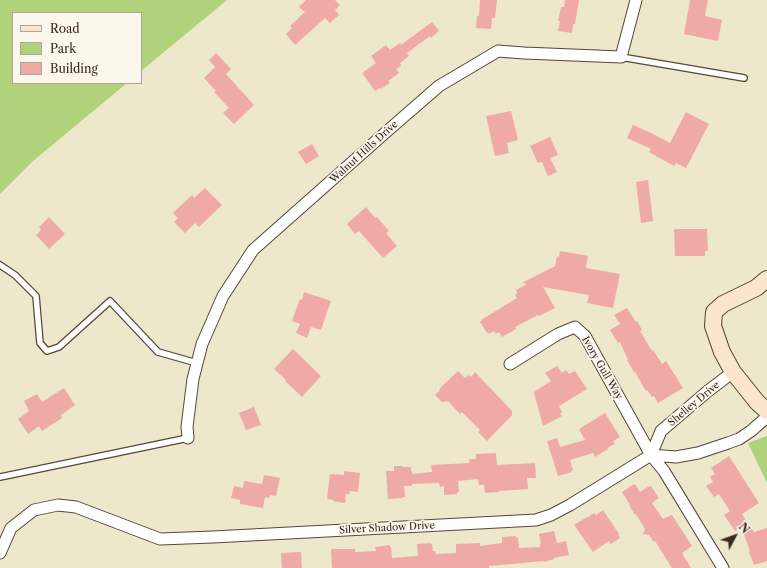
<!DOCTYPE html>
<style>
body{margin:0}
#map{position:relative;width:767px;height:568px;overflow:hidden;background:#ede7cc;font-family:"Libre Caslon Text",serif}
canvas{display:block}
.legend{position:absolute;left:12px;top:12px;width:130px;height:72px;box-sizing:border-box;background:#fbf7ec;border:1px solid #aea59a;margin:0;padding:5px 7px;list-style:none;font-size:12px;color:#3b2a1e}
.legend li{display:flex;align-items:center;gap:8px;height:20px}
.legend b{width:20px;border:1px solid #aea59a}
.north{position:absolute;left:715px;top:516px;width:40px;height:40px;-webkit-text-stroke:3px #fbf7ec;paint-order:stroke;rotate:49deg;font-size:11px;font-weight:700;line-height:16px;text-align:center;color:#3b2a1e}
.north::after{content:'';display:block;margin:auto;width:14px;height:18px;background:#3b2a1e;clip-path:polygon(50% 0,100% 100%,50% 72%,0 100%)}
</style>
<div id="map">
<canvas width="767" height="568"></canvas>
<ul class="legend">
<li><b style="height:5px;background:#fce5cf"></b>Road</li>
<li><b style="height:11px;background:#b0d27a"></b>Park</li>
<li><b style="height:11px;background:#efaaa8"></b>Building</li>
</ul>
<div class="north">N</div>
</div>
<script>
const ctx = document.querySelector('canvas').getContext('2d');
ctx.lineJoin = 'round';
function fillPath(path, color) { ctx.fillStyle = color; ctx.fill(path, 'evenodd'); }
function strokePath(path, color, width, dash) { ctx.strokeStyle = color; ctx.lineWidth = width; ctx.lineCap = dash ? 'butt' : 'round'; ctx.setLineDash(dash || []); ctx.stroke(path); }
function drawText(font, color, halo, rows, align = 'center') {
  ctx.font = font + ' "Libre Caslon Text",serif'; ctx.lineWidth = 3.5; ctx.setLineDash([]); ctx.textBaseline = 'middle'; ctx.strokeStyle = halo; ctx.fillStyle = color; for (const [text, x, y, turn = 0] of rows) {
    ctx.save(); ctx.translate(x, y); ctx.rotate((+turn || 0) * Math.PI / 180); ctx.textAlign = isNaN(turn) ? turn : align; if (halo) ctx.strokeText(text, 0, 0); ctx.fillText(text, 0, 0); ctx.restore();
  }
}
const green = new Path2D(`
 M0 0H227L141 71V13H13V83H127L33 161 0 194Z
 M767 436V483L748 443Z`);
const building = new Path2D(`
 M306 0H335L340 5 335 10 339 15 330 23 325 18 295 45 286 34 292 28 290 26 305 12 299 7Z
 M480 0H497L495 18H492L491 29 476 28 477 16H479Z
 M565 0H579L575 24H573L572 33 558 31 560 21H558L561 7H564Z
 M690 0H708L705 16 722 20 718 41 684 34Z
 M432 22 439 31 431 38 430 36 407 53 409 56 400 63 401 66 396 69 399 73 388 81 390 83 381 89 380 88 375 91 362 73 376 63 371 56 386 45 390 50 400 43 401 45Z
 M216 53 231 69 226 74 254 105 234 124 223 113 229 108 214 92 216 91 204 78 215 67 209 60Z
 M511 111 518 140 507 143 509 153 495 156 486 116Z
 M686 112 709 124 686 168 676 163 674 166 649 152 651 149 627 138 633 125 651 133 670 143Z
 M550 137 558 155 550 158 557 172 548 176 542 162 538 163 530 146Z
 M312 144 319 156 306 164 298 152Z
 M648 180 653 221 641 223 636 182Z
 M205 188 222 205 199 227 195 223 185 233 174 222 178 218 173 213 192 195 194 198Z
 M366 207 375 218 377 217 389 231 386 233 397 246 383 258 359 231 355 234 347 224Z
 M49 217 65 234 49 249 36 235 41 230 39 227Z
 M674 229H707L708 251H705V256H675Z
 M560 251 588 256 586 268 620 274 613 308 587 303 589 295 543 287 555 308 539 316 538 315 515 327 516 329 502 337 499 332 496 334 494 331 489 334 488 332 487 333 480 322 482 320H481L517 298 515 295 517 293 516 290 527 284 522 283 555 266 557 256 559 257Z
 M304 292 331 301 321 330 311 327 307 338 296 333 300 324 292 321 300 299 302 300Z
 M627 308 636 322 637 321 642 330 640 331 652 351 653 350 662 364 666 361 683 388 658 403 654 396 652 397 647 390 646 391 635 372H634L627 360H628L620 342 618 343 610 330 620 324 614 315Z
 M293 349 321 376 302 397 285 381 286 380 274 369Z
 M557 366 562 373 566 370 569 374 575 371 587 389 559 406 562 412 560 414 562 416 543 426 534 393V392L551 381 545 373Z
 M458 371 465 378 469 375 471 377 475 372 512 411V415L487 441 478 432 480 430 462 412 460 414 448 401 442 402 435 395 440 390 439 389Z
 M64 388 75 405 61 415 62 418 42 431 39 426 28 434 18 419 29 411 24 401 37 394 42 402Z
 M254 407 261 425 246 430 239 413Z
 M605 413 620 437 613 441 615 444 607 448 608 449 595 457 593 453 570 460 573 470 571 471 572 472 558 476 547 441 557 438 560 447 585 440 579 429Z
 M496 453 497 465 535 463 536 478H527L528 489 499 491V492L485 493 484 485H479L478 479 458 481 459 492H457V494L444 495V486L440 487 439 483 412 484V486H404L405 497H403V498L388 499 386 471H394V466H402L403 467H411V471H412V474L432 472 431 465 470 463 469 459H476V454Z
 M729 456 759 503 742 514 754 532 767 528V561L754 565 749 552 750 551 741 526 735 531 724 515 730 511 719 494 714 497 706 486 713 482 710 477 715 474 711 468Z
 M344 471 360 473 358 492 350 491 349 494H346L345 503 333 501 334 500 327 499 330 474 344 475Z
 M264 475 280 478 276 496 270 495 269 498 265 497 263 508 240 504V500L231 498 234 486 243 488 244 481 262 484Z
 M634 484V485L635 484 640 492 649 486V487L651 486 659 498 652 503 663 519 672 515 692 546 682 553 691 568H672L655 541 654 542 649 535 643 534 645 529 636 514 635 515 629 505H630L622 492Z
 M603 510 619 534 618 535 620 538 611 544 609 541 593 552 574 525 587 517V518L594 513 596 515Z
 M554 531 557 543 566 541 569 555 554 558V559L544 562 543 561 513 564 489 566V568H332L331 549H355V552L376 551 375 547 390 545V547H391L392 558 418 556 417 544 431 543V544H432L433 551H435L436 554 456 553V544L480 543V546L502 543V537L516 536V538L518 537 519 548 540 547V544H541L539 534Z
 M301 552 302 568H282L281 553Z`);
const lane = new Path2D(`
 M621 57 744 78
 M0 265 15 275 36 296 40 343 47 351 59 347 110 301 158 352 197 363
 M0 477 188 438`);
const street = new Path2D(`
 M510 364 558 334 575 327 585 336 651 455 664 471 723 568
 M188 438 187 427 193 379 202 344 223 296 253 250 385 133 439 86 498 51 524 53 621 57 636 0
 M651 455 676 457 698 453 728 443 739 439 751 431 767 417
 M651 455 661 431 708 391 733 372
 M0 553 11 528 34 510 58 505 76 507 160 539 213 537 536 520 551 515 570 505 651 455`);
const secondary = new Path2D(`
 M767 279 756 288 723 304 714 312 713 326 722 352 733 372 757 402 767 411`);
const streetNames = [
 ["Walnut Hills Drive",364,152,-42],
 ["Ivory Gull Way",602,368,60],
 ["Shelley Drive",694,404,-40],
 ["Silver Shadow Drive",387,528,-3]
];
fillPath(green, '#b0d27a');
fillPath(building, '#efaaa8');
strokePath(lane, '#564638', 8);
strokePath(street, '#564638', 13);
strokePath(secondary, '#564638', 18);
strokePath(lane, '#fff', 5.5);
strokePath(street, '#fff', 11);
strokePath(secondary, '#fce5cf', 16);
drawText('10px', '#3b2a1e', '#fbf7ec', streetNames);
</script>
